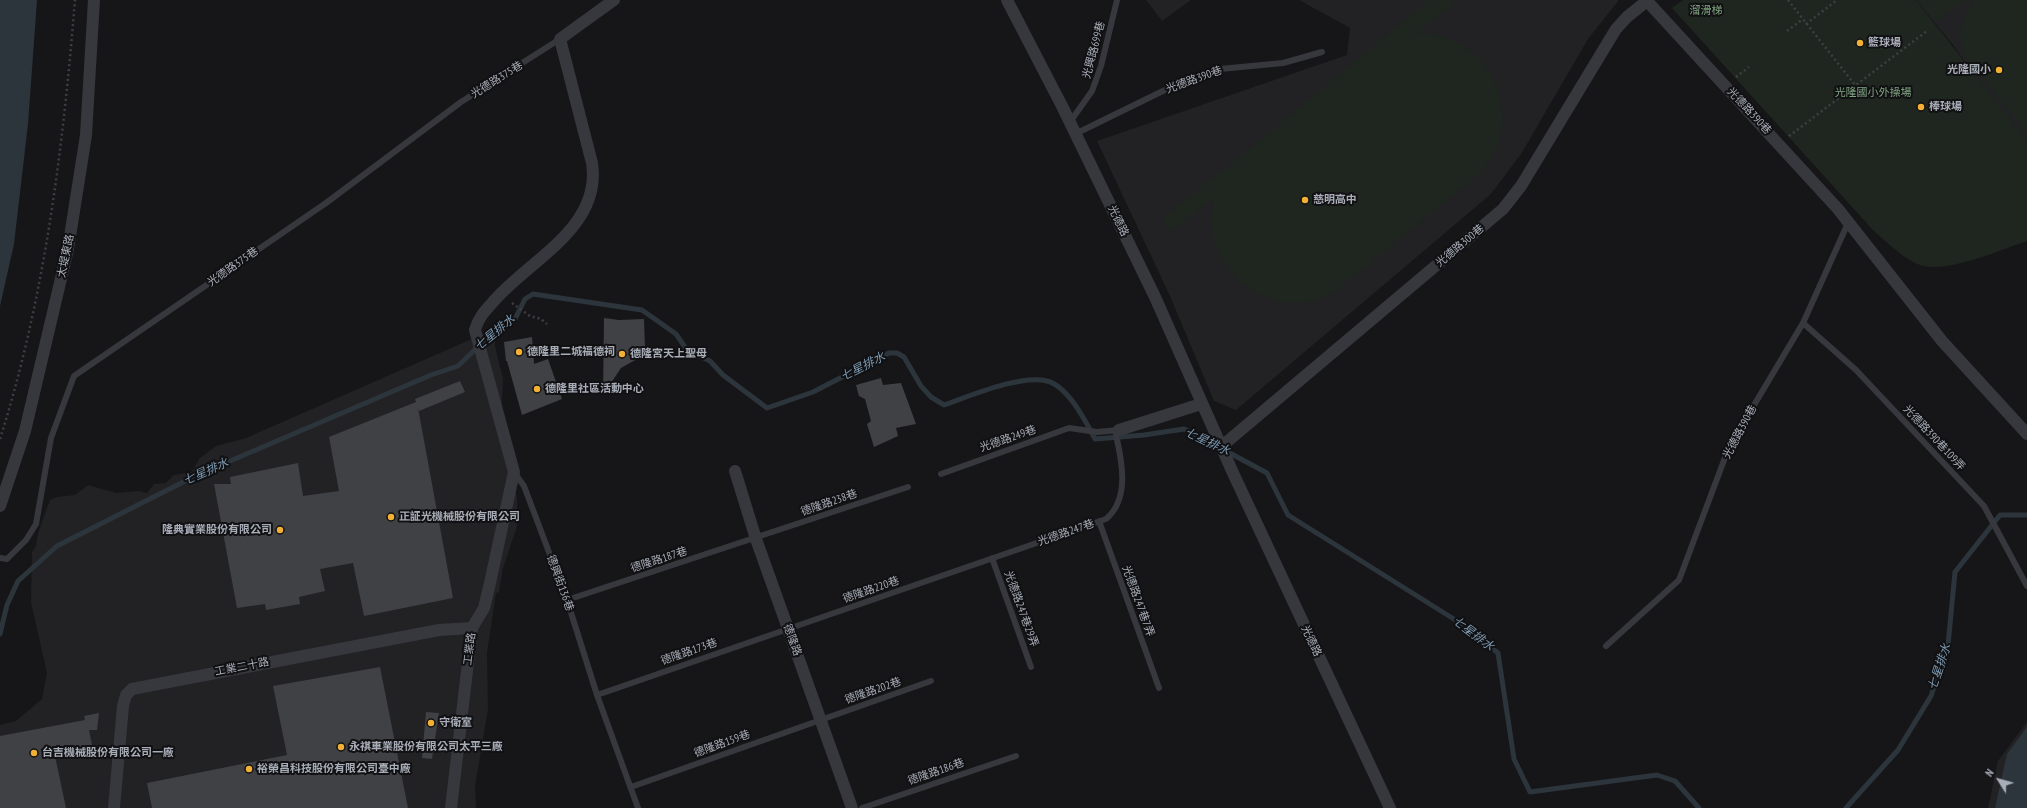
<!DOCTYPE html>
<meta charset="utf-8">
<style>
body{margin:0}
#map{position:relative;width:2027px;height:808px;overflow:hidden;background:#161618;font-family:"PT Sans Narrow",sans-serif}
canvas{display:block}
.north{position:absolute;left:1979px;top:760px;width:40px;height:40px;-webkit-text-stroke:3px #111113;paint-order:stroke;rotate:307deg;font-size:11px;font-weight:700;line-height:16px;text-align:center;color:#a8adb8}
.north::after{content:'';display:block;margin:auto;width:14px;height:18px;background:#a8adb8;clip-path:polygon(50% 0,100% 100%,50% 72%,0 100%)}
</style>
<div id="map">
<canvas width="2027" height="808"></canvas>
<div class="north">N</div>
</div>
<script>
const ctx = document.querySelector('canvas').getContext('2d');
ctx.lineJoin = 'round';
function fillPath(path, color) { ctx.fillStyle = color; ctx.fill(path, 'evenodd'); }
function strokePath(path, color, width, dash) { ctx.strokeStyle = color; ctx.lineWidth = width; ctx.lineCap = dash ? 'butt' : 'round'; ctx.setLineDash(dash || []); ctx.stroke(path); }
function drawText(font, color, halo, rows, align = 'center') {
  ctx.font = font + ' "PT Sans Narrow","Noto Sans TC",sans-serif'; ctx.lineWidth = 4; ctx.setLineDash([]); ctx.textBaseline = 'middle'; ctx.strokeStyle = halo; ctx.fillStyle = color; for (const [text, x, y, turn = 0] of rows) {
    ctx.save(); ctx.translate(x, y); ctx.rotate((+turn || 0) * Math.PI / 180); ctx.textAlign = isNaN(turn) ? turn : align; if (halo) ctx.strokeText(text, 0, 0); ctx.fillText(text, 0, 0); ctx.restore();
  }
}
const built = new Path2D(`
 M1146 0H1191L1162 21Z
 M1299 0H1619L1588 39 1521 154 1491 194 1236 410 1214 401 1170 296 1097 141 1347 55 1350 28Z
 M1916 0H2027V141L1985 90 1953 45Z
 M490 331V334L495 336V346L503 379 501 425 517 498V526L503 568 499 592 496 593 487 653 488 709 475 786 476 808H0V725L16 721 42 699 47 673 31 602 32 552 36 546 38 533 50 500 57 497 75 495 88 485 116 493 139 491 147 493 154 484 166 483 174 475 192 472 199 459 216 446 246 438Z
 M2027 722V808H1988L1998 761Z`);
const green = new Path2D(`
 M1429 0H1452L1454 3 1417 34C1466 30 1508 79 1502 126 1500 145 1491 158 1480 173L1333 293C1325 296 1316 300 1307 302 1260 309 1215 271 1212 224 1211 216 1214 206 1214 197L1172 231 1162 218 1246 152Z
 M1683 0H1916L2027 141V241C2000 250 1951 272 1924 266 1908 263 1884 240 1872 229L1672 8Z
 M1918 0H1966L1936 22Z
 M1975 0H2027V134L1964 54 1960 35 1961 29 1967 13Z`);
const water = new Path2D(`
 M0 0H37L28 124 14 244 0 306Z
 M2027 727V808H1995L2007 754Z`);
const stream = new Path2D(`
 M1226 451 1267 473 1288 515 1457 621 1498 653 1514 759 1530 792 1657 775 1675 781 1699 808
 M0 634 7 605 18 581 57 546 195 476 431 375 458 366 483 342 515 319 525 299 533 294 642 310 676 334 687 350 710 361 723 375 767 408 813 392 889 353H897L904 357 921 386 931 397 944 405C970 396 1021 374 1047 381 1068 386 1086 422 1095 439L1144 435 1184 429 1219 447
 M1846 808 1898 750 1931 696 1948 645 1955 572 2000 515H2027`);
const building = new Path2D(`
 M604 318 619 320 644 319 645 348 637 359 621 368 603 395Z
 M532 337 534 364 548 359 562 399 522 415 507 361H506L504 342Z
 M881 378 883 385 901 383 916 424 896 428 898 436 874 447 867 424 871 421 865 399 859 396 856 385Z
 M460 381 465 392 419 411 418 408 453 598 364 616 353 563 320 569 325 591 299 597 300 604 266 610 265 604 237 608 214 484H231L230 477 298 463 303 496 339 491 329 437 416 402 415 399Z
 M380 667 408 808H152L147 783 287 755 273 686Z
 M426 712 439 713 432 759 422 758Z
 M99 713 97 730H89L94 755 81 757 79 750 55 756 66 808H0V736L85 720 84 716Z`);
const path = new Path2D(`
 M1788 0 1855 85
 M1806 24 1837 0
 M1787 31 1803 19
 M1736 77 1749 67
 M1789 136 1927 31
 M512 303 530 316 541 319 547 324
 M0 439C45 297 63 148 75 0`);
const lane = new Path2D(`
 M1070 122 1092 91 1101 66 1117 0
 M1075 134 1167 89 1220 69 1283 63 1322 52
 M1803 323 1856 370 1984 506 2027 586
 M514 472 524 486 567 600 597 695 638 808
 M941 474 1069 428 1097 432 1119 430
 M1099 521 1159 688
 M0 558 7 559 26 540 36 524 51 438 74 376 326 203 461 102 560 39
 M992 558 1031 667
 M567 600 908 487
 M1606 646 1679 580 1729 447 1803 323 1848 223
 M597 695 1106 519C1130 499 1122 461 1116 435L1119 430
 M631 787 931 681
 M862 808 1016 756`);
const street = new Path2D(`
 M1007 0 1062 106 1155 297 1233 473 1390 808
 M1647 1 1838 209 1942 341 2027 434
 M1119 430 1201 404
 M1222 446 1503 209 1521 186 1616 29 1627 17 1648 0
 M735 471 756 539 852 808
 M0 506 25 431 68 249 86 135 94 0
 M114 808 123 706 126 695 132 689 439 630 472 628
 M451 808 472 628 484 608 490 583 514 472 475 330C478 318 485 311 493 302 529 260 602 228 592 163L560 39 614 0`);
const markers = [
 [1860,43,4,"#f2b134"],
 [1999,70,4,"#f2b134"],
 [1921,107,4,"#f2b134"],
 [1305,200,4,"#f2b134"],
 [519,352,4,"#f2b134"],
 [622,354,4,"#f2b134"],
 [537,389,4,"#f2b134"],
 [391,517,4,"#f2b134"],
 [280,530,4,"#f2b134"],
 [431,723,4,"#f2b134"],
 [341,747,4,"#f2b134"],
 [34,753,4,"#f2b134"],
 [249,769,4,"#f2b134"]
];
const parkNames = [
 ["溜滑梯",1706,11],
 ["光隆國小外操場",1873,93]
];
const poiNames = [
 ["籃球場",1868,43],
 ["光隆國小",1991,70,"right"],
 ["棒球場",1929,107],
 ["慈明高中",1313,200],
 ["德隆里二城福德祠",527,352],
 ["德隆宮天上聖母",630,354],
 ["德隆里社區活動中心",545,389],
 ["正証光機械股份有限公司",399,517],
 ["隆典實業股份有限公司",272,530,"right"],
 ["守衛室",439,723],
 ["永祺車業股份有限公司太平三廠",349,747],
 ["台吉機械股份有限公司一廠",42,753],
 ["裕榮昌科技股份有限公司臺中廠",257,769]
];
const streetNames = [
 ["光興路699巷",1094,50,-75],
 ["光德路375巷",497,80,-32],
 ["光德路390巷",1194,80,-20],
 ["光德路390巷",1749,111,47],
 ["光德路",1118,221,64],
 ["光德路300巷",1460,246,-40],
 ["太堤東路",66,256,-78],
 ["光德路375巷",233,267,-35],
 ["光德路390巷",1740,432,-62],
 ["光德路390巷109弄",1934,438,47],
 ["光德路249巷",1008,439,-19],
 ["德隆路238巷",829,503,-19],
 ["光德路247巷",1066,533,-19],
 ["德隆路187巷",659,560,-18],
 ["德興街136巷",560,583,70],
 ["德隆路220巷",871,590,-19],
 ["光德路247巷7弄",1138,601,70],
 ["光德路247巷29弄",1021,609,70],
 ["德隆路",792,640,70],
 ["光德路",1311,641,65],
 ["工業路",470,649,-83],
 ["德隆路173巷",689,652,-19],
 ["工業二十路",242,667,-11],
 ["德隆路202巷",873,691,-19],
 ["德隆路159巷",722,744,-20],
 ["德隆路186巷",936,772,-19]
];
const waterNames = [
 ["七星排水",495,333,-40],
 ["七星排水",863,367,-27],
 ["七星排水",1207,442,25],
 ["七星排水",206,472,-24],
 ["七星排水",1473,634,37],
 ["七星排水",1940,667,-72]
];
fillPath(built, '#222225');
fillPath(green, '#1e261f');
fillPath(water, '#2c353c');
strokePath(stream, '#2c353c', 5);
fillPath(building, '#404145');
strokePath(path, '#3d3f44', 2.5, [2, 3]);
strokePath(lane, '#37383d', 6);
strokePath(street, '#37383d', 12);
for (const [x, y, r, color] of markers) { const dot = new Path2D(); dot.arc(x, y, r, 0, 2 * Math.PI); ctx.fillStyle = color; ctx.fill(dot); strokePath(dot, '#111113', 1.5); }
drawText('11px', '#7fa381', '#111113', parkNames);
drawText('bold 11px', '#a8adb8', '#111113', poiNames, 'left');
drawText('11px', '#a8adb8', '#111113', streetNames);
drawText('italic 12px', '#7f9bb3', '#111113', waterNames);
</script>
